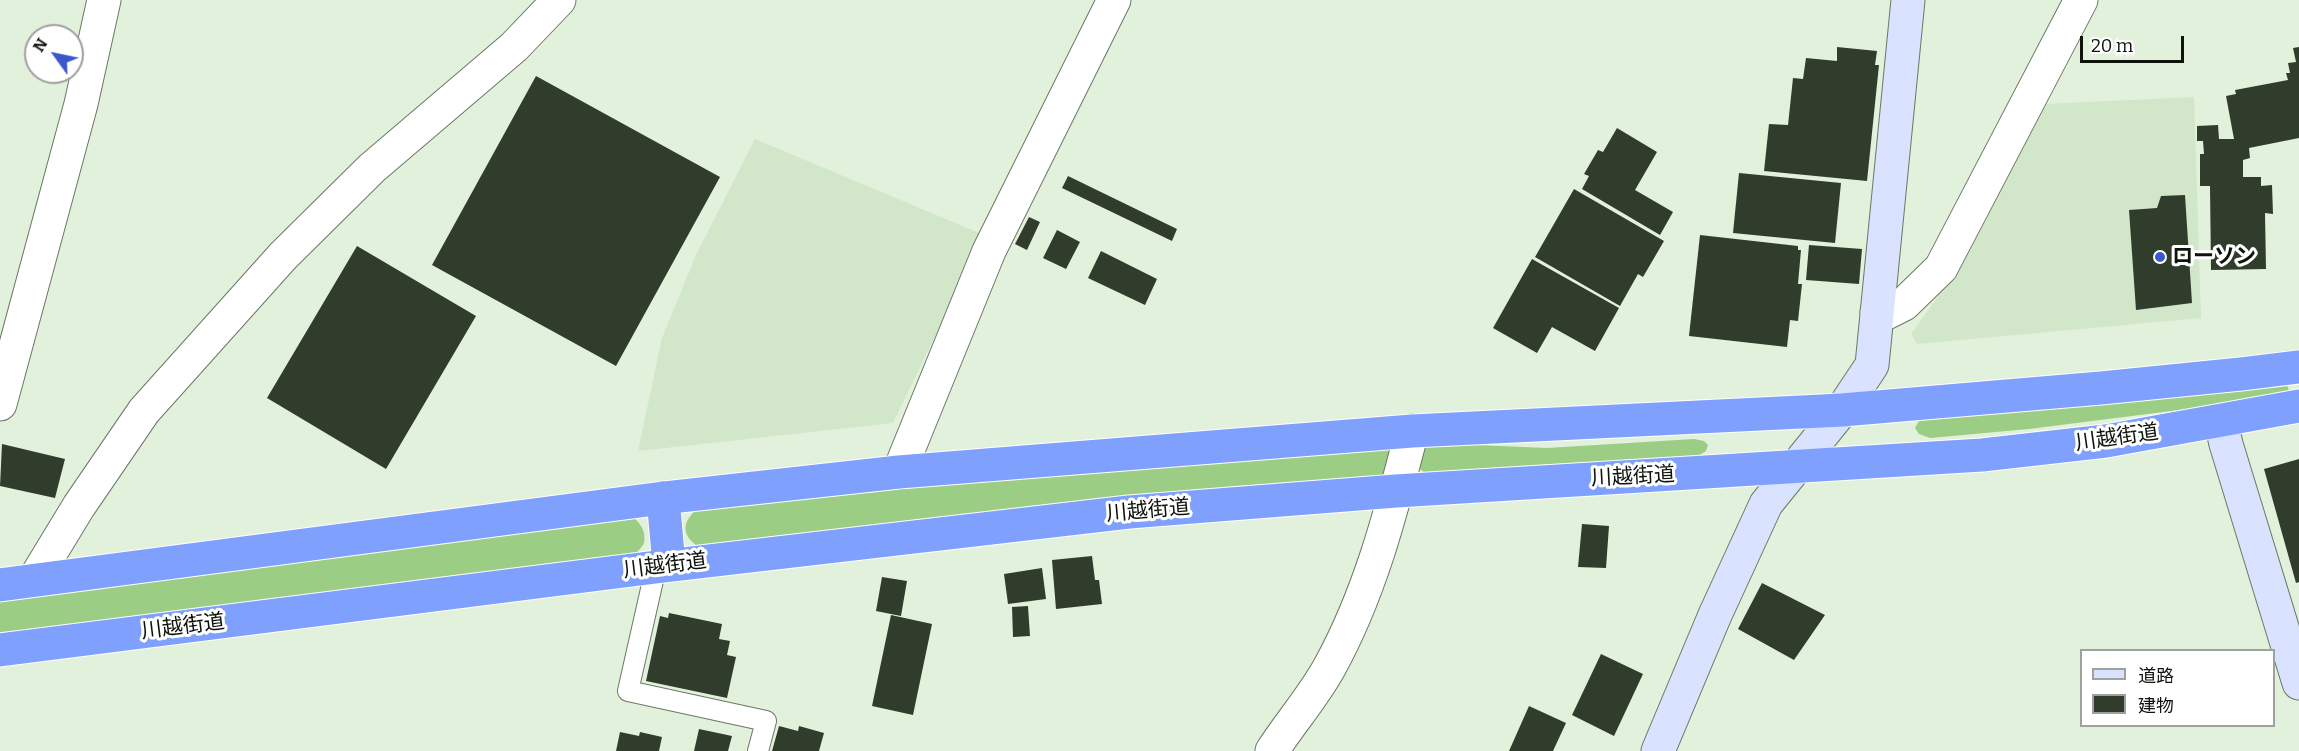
<!DOCTYPE html>
<meta charset="utf-8">
<style>
body{margin:0}
#map{position:relative;width:2299px;height:751px;overflow:hidden;background:#e2f1db;font-family:Bitter,"Noto Sans JP",serif}
canvas{display:block}
.legend{position:absolute;left:2080px;top:649px;width:195px;height:78px;box-sizing:border-box;background:#fff;border:2px solid #9fa19e;margin:0;padding:8px 10px;list-style:none;font-size:18px;color:#0e130c}
.legend li{display:flex;align-items:center;gap:12px;height:30px}
.legend b{width:30px;border:2px solid #9fa19e}
.north{position:absolute;left:24px;top:24px;width:60px;height:60px;box-sizing:border-box;background:#fff;border:2px solid #9fa19e;border-radius:50%;rotate:303deg;font-size:16px;font-weight:700;line-height:24px;text-align:center;color:#0e130c}
.north::after{content:'';display:block;margin:auto;width:21px;height:27px;background:#3b58ca;clip-path:polygon(50% 0,100% 100%,50% 72%,0 100%)}
.scale{position:absolute;left:2080px;top:36px;width:104px;height:27px;box-sizing:border-box;border:3px solid #0e130c;border-top:0;padding-left:8px;font-size:18px;line-height:21px;white-space:nowrap;color:#0e130c;-webkit-text-stroke:4px #fff;paint-order:stroke}
</style>
<div id="map">
<canvas width="2299" height="751"></canvas>
<ul class="legend">
<li><b style="height:8px;background:#d9e2fe"></b>道路</li>
<li><b style="height:16px;background:#313d2c"></b>建物</li>
</ul>
<div class="north">N</div>
<div class="scale">20 m</div>
</div>
<script>
const ctx = document.querySelector('canvas').getContext('2d');
ctx.lineJoin = 'round';
function fillPath(path, color) { ctx.fillStyle = color; ctx.fill(path, 'evenodd'); }
function strokePath(path, color, width, dash) { ctx.strokeStyle = color; ctx.lineWidth = width; ctx.lineCap = dash ? 'butt' : 'round'; ctx.setLineDash(dash || []); ctx.stroke(path); }
function drawText(font, color, halo, rows, align = 'center') {
  ctx.font = font + ' Bitter,"Noto Sans JP",serif'; ctx.lineWidth = 6; ctx.setLineDash([]); ctx.textBaseline = 'middle'; ctx.strokeStyle = halo; ctx.fillStyle = color; for (const [text, x, y, turn = 0] of rows) {
    ctx.save(); ctx.translate(x, y); ctx.rotate((+turn || 0) * Math.PI / 180); ctx.textAlign = isNaN(turn) ? turn : align; if (halo) ctx.strokeText(text, 0, 0); ctx.fillText(text, 0, 0); ctx.restore();
  }
}
const built = new Path2D(`
 M2194 97 2201 318 1917 344 1911 334 1954 274 2045 104Z
 M755 139 984 235 893 423 638 451 662 338 696 255Z`);
const forest = new Path2D(`
 M2287 384 2289 391 2285 395 2266 399 2029 429 1930 438 1919 434 1915 428 1922 415Z
 M1694 439 1704 441 1708 445 1706 451 1695 458 1426 474 1419 468 1421 450 1429 443 1547 448Z
 M1380 447 1390 450 1394 458 1387 476 1237 486 700 548C681 535 681 523 698 508L823 494Z
 M629 514C638 520 647 530 644 543 643 546 637 552 635 555L0 635V598Z`);
const building = new Path2D(`
 M1837 47 1877 51 1875 65H1879L1867 181 1764 171 1769 124 1788 125 1793 78 1803 79 1806 58 1837 61Z
 M2299 47V138L2249 148 2250 158 2243 160V177H2261V186L2272 185 2273 214 2265 213 2266 269 2211 270 2210 186H2200V154H2204L2203 141H2197V126L2218 125 2219 139H2234L2226 96 2236 94 2235 90 2288 80 2286 73H2290L2288 63 2296 62 2293 48Z
 M536 76 720 177 616 366 432 265Z
 M1617 128 1657 152 1635 190 1673 212 1660 235 1582 189 1589 176 1584 174 1598 150 1603 152Z
 M1739 173 1841 183 1835 243 1733 233Z
 M1068 176 1177 229 1172 241 1062 188Z
 M1574 189 1664 241 1643 277 1638 274 1620 306 1535 257Z
 M2185 195 2192 303 2136 310 2129 210 2157 208 2161 196Z
 M1029 217 1040 222 1027 250 1015 244Z
 M1057 230 1080 242 1066 269 1043 258Z
 M1700 235 1798 246V250H1801L1798 284H1802L1798 321 1790 320 1787 347 1689 336Z
 M1809 245 1862 249 1859 284 1806 280Z
 M357 246 476 316 386 469 267 398Z
 M1101 251 1157 279 1145 305 1088 278Z
 M1532 259 1619 308 1595 351 1552 327 1537 353 1493 328Z
 M2 444 65 459 55 498 0 486Z
 M2299 459V582L2296 583 2264 469Z
 M1582 524 1609 526 1606 568 1578 567Z
 M1092 556 1095 580H1099L1102 604 1056 609 1052 560Z
 M1042 568 1046 599 1008 604 1004 574Z
 M882 577 907 581 901 616 876 611Z
 M1762 583 1825 615 1794 660 1738 629Z
 M1028 606 1030 636 1013 637 1012 607Z
 M669 613 722 624 719 639 730 641 727 655 736 657 727 698 646 681 660 616 668 618Z
 M891 615 932 624 913 715 872 706Z
 M1601 654 1643 674 1614 736 1572 715Z
 M1529 706 1566 723 1553 751H1509Z
 M779 726 798 731 799 726 824 733 819 751H772Z
 M699 729 732 736 728 751H694Z
 M620 732 639 736 640 732 662 737 659 751H616Z`);
const lane = new Path2D(`
 M656 567 628 691 766 721 758 751`);
const street = new Path2D(`
 M1877 312 1886 313 1904 304 1941 268 2081 0
 M0 404 81 104 104 0
 M899 472 989 251 1114 0
 M34 580 79 506 144 411 283 256 372 168 514 47 559 0
 M1272 751C1290 723 1313 697 1329 668 1370 594 1391 512 1412 431`);
const secondary = new Path2D(`
 M2221 422 2226 444 2299 683
 M1658 751 1715 615 1766 504 1842 410 1872 365 1908 0`);
const highway = new Path2D(`
 M663 498 669 565
 M0 585 663 498 899 472 1412 431 1842 410 2101 388 2241 374 2299 367
 M0 650 656 567 1129 512 1396 491 1982 455 2106 441 2299 406`);
const markers = [
 [2160,257,6,"#3b58ca"]
];
const poiNames = [
 ["ローソン",2172,257]
];
const streetNames = [
 ["川越街道",2117,438,-8],
 ["川越街道",1633,477,-3],
 ["川越街道",1148,511,-5],
 ["川越街道",665,566,-7],
 ["川越街道",183,627,-7]
];
fillPath(built, '#d2e6ca');
fillPath(forest, '#9ccd85');
fillPath(building, '#313d2c');
strokePath(lane, '#6b7865', 22);
strokePath(street, '#6b7865', 35);
strokePath(secondary, '#6b7865', 35);
strokePath(highway, '#fff', 35);
strokePath(lane, '#fff', 20);
strokePath(street, '#fff', 33);
strokePath(secondary, '#d9e2fe', 33);
strokePath(highway, '#80a0fd', 33);
for (const [x, y, r, color] of markers) { const dot = new Path2D(); dot.arc(x, y, r, 0, 2 * Math.PI); ctx.fillStyle = color; ctx.fill(dot); strokePath(dot, '#fff', 2); }
drawText('bold 21px', '#0e130c', '#fff', poiNames, 'left');
drawText('21px', '#0e130c', '#fff', streetNames);
</script>
